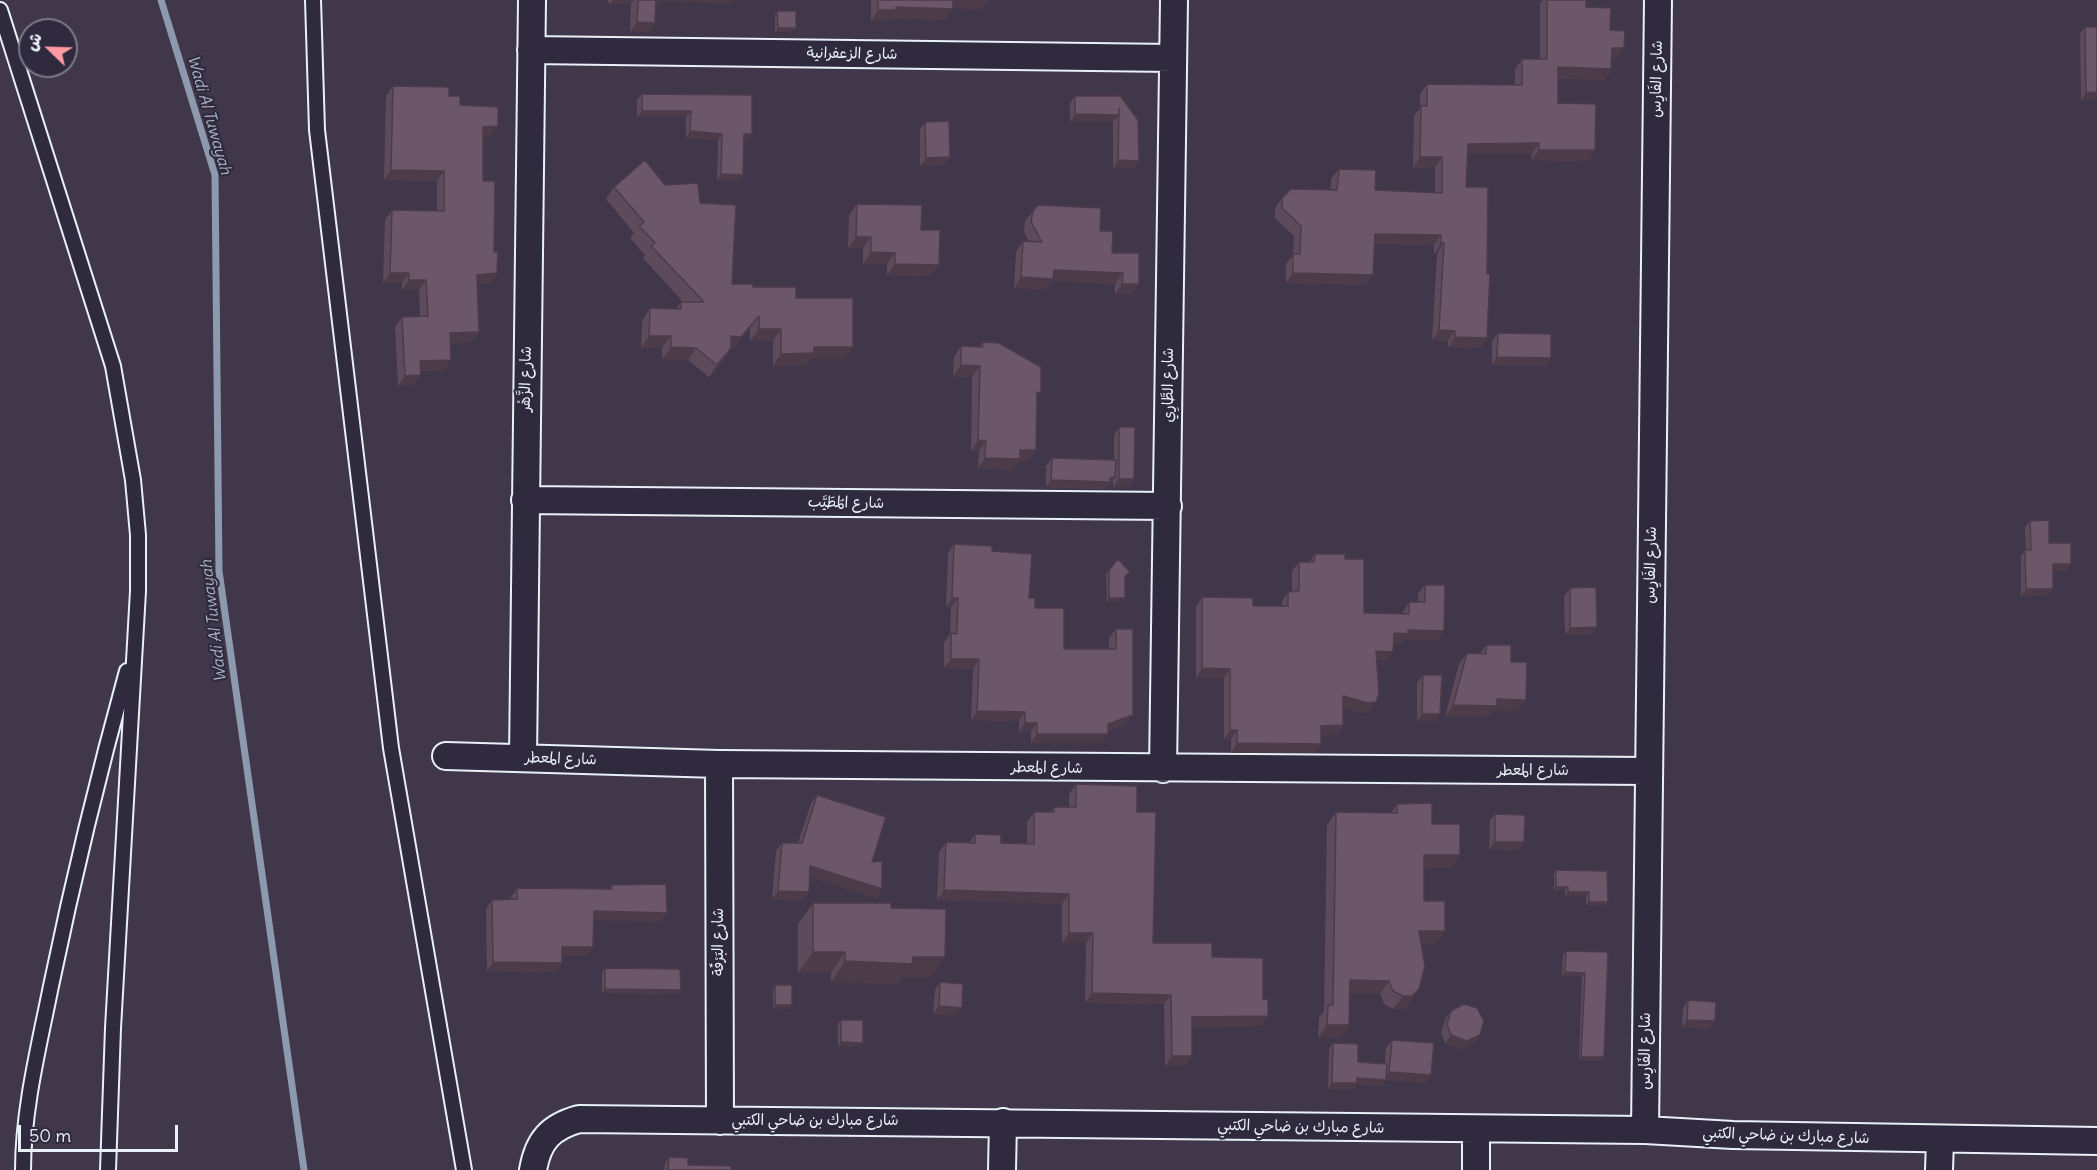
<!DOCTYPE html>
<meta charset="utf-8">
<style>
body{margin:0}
#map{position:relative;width:2097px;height:1170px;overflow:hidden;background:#41374a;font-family:Delius,"Playpen Sans Arabic",sans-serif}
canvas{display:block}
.north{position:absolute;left:18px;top:18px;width:60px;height:60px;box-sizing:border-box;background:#2f2a3d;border:2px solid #797a88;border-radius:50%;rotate:293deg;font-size:16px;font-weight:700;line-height:24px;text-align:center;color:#e8f1f8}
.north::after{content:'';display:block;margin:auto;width:21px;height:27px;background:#ff9aa2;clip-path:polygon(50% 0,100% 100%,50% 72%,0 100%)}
.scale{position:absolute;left:18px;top:1125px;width:160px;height:27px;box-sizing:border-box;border:3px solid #e8f1f8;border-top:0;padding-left:8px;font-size:18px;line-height:21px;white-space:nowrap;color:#e8f1f8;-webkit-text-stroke:4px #2f2a3d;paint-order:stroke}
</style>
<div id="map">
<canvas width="2097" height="1170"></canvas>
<div class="north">ش</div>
<div class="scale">50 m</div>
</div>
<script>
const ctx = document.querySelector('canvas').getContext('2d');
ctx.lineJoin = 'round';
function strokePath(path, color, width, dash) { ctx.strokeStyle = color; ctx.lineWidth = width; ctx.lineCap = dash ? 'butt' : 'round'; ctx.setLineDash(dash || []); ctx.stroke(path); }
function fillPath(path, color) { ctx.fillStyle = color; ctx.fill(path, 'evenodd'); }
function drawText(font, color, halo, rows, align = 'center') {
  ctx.font = font + ' Delius,"Playpen Sans Arabic",sans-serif'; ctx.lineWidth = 4.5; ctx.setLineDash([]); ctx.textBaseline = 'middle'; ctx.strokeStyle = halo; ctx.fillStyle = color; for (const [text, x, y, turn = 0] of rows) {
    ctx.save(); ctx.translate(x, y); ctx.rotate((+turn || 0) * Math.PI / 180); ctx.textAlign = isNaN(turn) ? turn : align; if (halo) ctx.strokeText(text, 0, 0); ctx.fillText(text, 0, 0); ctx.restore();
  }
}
const stream = new Path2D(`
 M161 0 215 175 219 571 304 1170`);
const service = new Path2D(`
 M313 0 317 130 391 748 464 1170
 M0 10 113 366 133 480 138 535V591L113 1028 108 1170
 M23 1170C23 1109 39 1046 51 986 73 880 98 776 127 671`);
const minor = new Path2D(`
 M531 50 1172 58
 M525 500 1168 506
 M446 756 719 764 1648 771
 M523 758 532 0
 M719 764 720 1121
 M1163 769 1174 0
 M1645 1130 1658 0
 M533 1170C538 1141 550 1127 579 1119L1645 1130 1733 1135 2097 1141
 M1002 1170 1003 1122
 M1476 1170V1130
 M1939 1170 1940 1140`);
const wall = new Path2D(`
 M607 0H734L732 3 660 1 657 4H655L648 32H630L631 4H610Z
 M871 0H989L982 9 953 8 945 20 891 18 889 20 871 21Z
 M1543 0H1586V7L1610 30 1617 58H1612L1611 69 1604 80 1558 78V103L1595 150 1588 161 1531 160 1532 154H1468L1466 187 1487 338 1480 348 1448 347V341L1432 340 1437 254H1434V245L1374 244 1366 285 1286 283V264L1293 255 1294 236 1275 218V208L1282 198 1331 190V179L1339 169 1375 190 1435 193V167L1413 168 1414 116 1420 108V94L1427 84 1515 85V69L1522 59H1540V3Z
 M777 11 793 31 775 32V15Z
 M2085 27H2097V99L2081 100 2080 34Z
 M393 86 460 105 491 136H483V181L497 273 490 283 477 284 479 332 472 342 450 343 444 370 421 371V375L414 385 398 386 395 327 402 317 420 316 419 290H402V283H383L385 220 392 210 437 211V181L384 180 386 96Z
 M642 94 752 95V134L748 141 744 140 743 175 739 181H717L718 140 686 138V117H637V100Z
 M1119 94 1139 161 1133 168H1113V122H1070V103L1075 96H1117Z
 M925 122 944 165 920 166V129Z
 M665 185 700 203 732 284 753 287 796 298 844 359H810L806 365 773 366V341H750V328L732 349H731L723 361 709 377 688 360 662 359V348H641L642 321 650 308 676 309 681 302H683L643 258 645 255 630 238 634 233 606 199 614 187Z
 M857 204 921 230 931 276 887 275V264H863V248H848L849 215Z
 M1033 211 1100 231 1112 253 1139 284 1131 294H1115V284L1052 281 1046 289 1014 288 1016 252 1023 241 1029 242 1024 232 1025 221Z
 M1498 333 1546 366 1492 365V341Z
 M982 342 1037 399 1036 450 1028 461H1019L1012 470 978 468 979 451H971L972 377 953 376 954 357 961 346 979 347Z
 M1119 427 1129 487H1113V480L1110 485H1108L1105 489 1046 487V466L1052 458 1114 460V435Z
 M2030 521 2049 543 2067 571H2053L2048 595 2021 596V556L2026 550 2025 528Z
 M954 544 992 551 1029 598 1064 649H1109V638L1116 629 1126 724 1108 731 1101 743H1031V732H1019V721L971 720 973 669 944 668V643L950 634 951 607H946L948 553Z
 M1315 554 1345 559 1364 613 1402 614 1403 612 1409 602H1418V594L1425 585 1444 631 1438 640H1404L1401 643H1394L1387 661H1376L1370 711 1362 713 1343 707V725L1336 735H1321V744L1314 753H1231V740L1224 739V678H1196V607L1202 597 1253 606H1282V601L1288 592H1292V571L1299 562H1309Z
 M1118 559 1127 575 1125 577 1123 601 1107 602 1106 574Z
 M1570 588 1592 635H1565L1564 596Z
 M1486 645 1511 662 1518 711 1494 710 1489 717H1445L1459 664 1467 653 1480 654Z
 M1423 675 1440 714 1435 721H1417V683Z
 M1076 784 1137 812 1153 943 1212 957 1261 1026 1192 1027V1056L1185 1066H1165L1164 1004 1085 1003 1086 943H1062V904L937 900 939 852 946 842 969 843 975 834 1001 843 1027 844V822L1034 812H1051L1054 807H1069V794Z
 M817 795 872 862 876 898 810 876 809 892 803 900 772 899 776 851 782 843H798L811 803Z
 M1397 804 1432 824 1460 855 1451 868H1424V901L1436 944H1421L1410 1002 1403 1009H1393L1384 1004 1380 994H1350L1349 1025 1340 1038H1318L1319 1018 1324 1010 1327 825 1336 812 1391 813Z
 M1495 814 1519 850 1489 849 1490 821Z
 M1556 870 1607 871 1605 906 1586 905V896H1565V891H1554V874Z
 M612 885 660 922 594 920 587 956H562L556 972 487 971 486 909 492 900 511 899V897L517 888 609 889Z
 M813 903 891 908 930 978H902L898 984 831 982V973H798V924Z
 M1566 951 1608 952 1601 1061 1579 1060 1582 976H1562L1563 955Z
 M605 968 681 990 678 994 602 993V972Z
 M940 982 957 1015 933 1014 935 990Z
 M775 985 789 1009 773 1008V989Z
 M1688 1000 1709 1029 1682 1027 1683 1008Z
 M1451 1011 1480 1035 1475 1042 1462 1049 1445 1043 1441 1032 1446 1018Z
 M841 1020 860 1046H838V1024Z
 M1392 1040 1426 1083 1386 1080 1382 1086 1356 1084 1353 1090 1328 1089 1329 1049 1333 1043 1358 1062 1385 1063 1386 1048Z
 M669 1157 688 1165 731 1170H664L665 1163Z`);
const shadedWall = new Path2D(`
 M613 0H634L631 4H610Z
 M652 0H734L732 3 660 1 657 4H649Z
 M951 0H989L982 9 946 8Z
 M896 7 953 9 945 20 891 18 889 20 871 21 878 10Z
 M637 22 655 23 648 32H630Z
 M778 28H796L793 31 775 32Z
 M1612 48H1624L1617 58H1605Z
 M1558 67 1611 69 1604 80 1551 77Z
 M2097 92V99L2081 100 2086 93Z
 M642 111H691L686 117H637Z
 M1075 114 1119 115 1113 122H1070Z
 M498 126 491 136 477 137 483 127Z
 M690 131 722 134 718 140 686 138Z
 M744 134H752L748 141 740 140Z
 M1539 143 1532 154H1461L1468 144Z
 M1539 150H1595L1588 161 1531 160Z
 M950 157 944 165 920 166 926 158Z
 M1420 157H1442L1435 167 1413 168Z
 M1118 160 1139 161 1133 168H1113Z
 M391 170 444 171 437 181 384 180Z
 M721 174 743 175 739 181H717Z
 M1375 234 1441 235 1434 245 1368 244Z
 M856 237H871L863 248H848Z
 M1441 243H1444L1437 254H1434Z
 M871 252 895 253 887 264H863Z
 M895 264 939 265 931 276 887 275Z
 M1054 270 1123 273 1115 284 1052 281 1046 289 1014 288 1021 277Z
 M390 273H409L402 283H383Z
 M497 273 490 283 470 285 477 275Z
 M1293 273 1373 275 1366 285 1286 283Z
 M409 280H426L419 290H402Z
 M1122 284H1139L1131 294H1115Z
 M759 316 750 328 732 349H731L723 361 709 377 717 365 731 336Z
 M759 329H781L773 341H750Z
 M1439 330 1455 331 1448 341 1432 340Z
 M479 332 472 342 443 343 450 333Z
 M649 336H671L662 348H641Z
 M1455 337 1487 338 1480 348 1448 347Z
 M671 347 696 348 688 360 662 359Z
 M814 347H853L844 359H810L806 365 773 366 781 354Z
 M1497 357 1551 358 1546 366 1492 365Z
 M451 360 444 370 413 371 420 361Z
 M961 365 980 366 972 377 953 376Z
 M421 375 414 385 398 386 405 376Z
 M978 440 986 441 979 451H971Z
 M1020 450H1036L1028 461H1019L1012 470 978 468 985 458Z
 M1115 477 1110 485H1108L1105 489 1046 487 1051 480Z
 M1119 479H1134L1129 487H1113Z
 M2053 564H2071L2067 571H2048Z
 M2026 589H2053L2048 595 2021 596Z
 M952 598H958L951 607H946Z
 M1109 598H1125L1123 601 1107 602Z
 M1597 627 1592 635H1565L1570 628Z
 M1408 630 1444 631 1438 640H1404L1401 643H1388L1394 633Z
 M1376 651 1393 652 1387 661H1369Z
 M951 659H979L973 669 944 668Z
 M1202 668 1230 669 1224 678H1196Z
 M1343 696 1376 702 1370 711 1362 713 1337 706Z
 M1497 699 1526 700 1518 711 1494 710 1489 717H1445L1453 705Z
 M977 711 1025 712 1019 721 971 720Z
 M1422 714H1440L1435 721H1417Z
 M1133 715 1126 724 1101 733 1108 724Z
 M1025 723H1037L1031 732H1019Z
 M1343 725 1336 735H1315L1321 726Z
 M1230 730H1237L1231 740 1224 739Z
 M1037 734H1108L1101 743H1031Z
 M1237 743 1321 744 1314 753H1231Z
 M1495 842H1524L1519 850 1489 849Z
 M1424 855H1460L1451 868H1415Z
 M810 866 882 889 876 898 804 874Z
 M1556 887H1568L1565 891H1554Z
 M944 890 1069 894 1062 904 937 900Z
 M778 891 809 892 803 900 772 899Z
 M1568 892H1589L1586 896H1565Z
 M1589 902H1608L1605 906 1586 905Z
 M594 911 667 913 660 922 588 920Z
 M1419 931H1445L1436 944H1410Z
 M1069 933H1093L1086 943H1062Z
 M562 947H593L587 956H556Z
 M813 952H845L831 973H798Z
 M913 957H945L930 978H902L898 984 831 982 845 961Z
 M493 962 562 963 556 972 487 971Z
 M1565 972 1585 973 1582 976H1562Z
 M1350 980 1389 981 1380 994H1341Z
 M605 989 681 990 678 994 602 993Z
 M1419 989 1410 1002 1403 1009H1393L1403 996Z
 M1092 993 1171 995 1164 1004 1085 1003Z
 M775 1005H792L789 1009 773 1008Z
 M939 1006 962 1008 957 1015 933 1014Z
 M1268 1016 1261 1026 1185 1027 1192 1017Z
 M1687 1020 1715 1021 1709 1029 1682 1027Z
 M1327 1025H1349L1340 1038H1318Z
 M1451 1035H1480L1475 1042 1462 1049 1445 1043Z
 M841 1042 863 1043 860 1046H838Z
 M1172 1056H1192L1185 1066H1165Z
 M1581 1057H1604L1601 1061 1579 1060Z
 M1389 1072 1431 1075 1426 1083 1386 1080 1382 1086 1356 1084 1353 1090 1328 1089 1332 1083 1357 1078 1384 1080Z`);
const building = new Path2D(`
 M638 0H656L655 23 637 22Z
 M878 0H953V9L896 7V10H878Z
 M1547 0H1586V7L1611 8 1610 30 1625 31 1624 48H1612L1611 69 1558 67V103L1596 104 1595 150H1539V143L1468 144 1466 187H1488L1487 274H1490L1487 338 1455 337V331L1439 330 1444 243H1441V235L1375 234 1373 275 1293 273V254H1300L1301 226 1282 208V198L1291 189 1337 190 1339 169 1376 170 1375 190 1442 193V157H1420L1421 106H1427V84L1522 85V59H1547Z
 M777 11H796V28H778Z
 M2085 27H2097V92L2086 93Z
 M393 86 449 87V96H460V105L498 107V126L483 127V181H495L494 252H498L497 273 477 275 479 332 450 333 451 360 420 361 421 375 405 376 402 317 428 316 426 280H409V273H390L392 210 444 211V171L391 170Z
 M642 94 752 95V134H744L743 175 721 174 722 134 690 131 691 111H642Z
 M1119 94 1138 120 1139 161 1118 160 1119 108V115L1075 114V96H1119Z
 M949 121 950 157 926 158 925 122Z
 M645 160 665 185 698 183 700 203 736 205 732 284H753V287H796V298H853V347H814V353L781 354V329H759V316L741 337 731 336V348L717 365 696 348 671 347V336H649L650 308 681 309V302H704L651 246 655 243 639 226 644 222 614 187Z
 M857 204 922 205 921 230H940L939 265 895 264V253L871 252V237H856Z
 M1038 205 1101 208 1100 231H1113L1112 253H1139V284H1122L1123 273 1054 270 1053 279 1021 277 1023 241 1042 242 1031 222 1033 211Z
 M1498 333 1551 334V358L1497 357Z
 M982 342 999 343 1041 367V393L1037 392 1036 450H1020V459L985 458 986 441 978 440 980 366 961 365V346L983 347Z
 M1119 427H1135L1134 479H1119Z
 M1052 458 1116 460 1115 477 1110 478V482L1051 480Z
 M2049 520V543H2071V564H2053V589H2026L2025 550H2031L2030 521Z
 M954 544 992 546V551L1032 554 1029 598H1035V608H1064V649H1116V629H1133V715L1108 724V734H1037V723H1025V712L977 711 979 659H951V633L957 634 958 598H952Z
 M1315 554H1345V559H1364V613L1409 614V602H1425V585H1445L1444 631 1408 630V634L1394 633 1393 652 1376 651 1379 693 1376 702 1368 703 1343 696V725L1321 726V744L1237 743V730H1230V669L1202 668V597L1253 598V606H1288V592L1299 591V562H1314Z
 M1118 559 1130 572 1125 576V598H1109V570Z
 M1596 587 1597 627 1570 628V588Z
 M1486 645H1511V662H1527L1526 700 1497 699V706L1453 705 1467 653 1486 654Z
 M1423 675H1442L1440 714H1422Z
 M1076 784 1137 786V812H1156L1153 943H1212V957L1263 958V999L1268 1000V1016L1192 1017V1056H1172L1171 995 1092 993 1093 933H1069V894L944 890 946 842 975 843V834L1001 835V843L1034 844V812H1054V807H1076Z
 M817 795 886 817 872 862 882 861V889L810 866 809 892 778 891 782 843H802Z
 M1432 803V824H1460V855H1424V901H1445V931H1419L1425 966 1419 989 1412 996H1403L1393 991 1389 981 1350 980 1349 1025H1327L1328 1005H1333L1336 812 1397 813V804Z
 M1495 814 1525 815 1524 842H1495Z
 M1556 870 1607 871 1608 902H1589V892H1568V887H1556Z
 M666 884 667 913 594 911 593 947H562V963L493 962 492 900 517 899V888L612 889V885Z
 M813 903H891V908L946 909 945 957H913L912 964 845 961V952H813Z
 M1566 951 1608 952 1604 1057H1581L1585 973 1565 972Z
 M605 968 680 969 681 990 605 989Z
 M940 982 963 984 962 1008 939 1006Z
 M775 985H792V1005H775Z
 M1688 1000 1716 1002 1715 1021 1687 1020Z
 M1464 1004 1477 1008 1484 1021 1480 1035 1467 1041 1451 1035 1447 1024 1451 1011Z
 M841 1020H863V1043L841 1042Z
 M1392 1040 1434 1043 1431 1075 1389 1072Z
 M1333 1043 1358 1044V1062L1387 1064 1386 1080 1357 1078V1083H1332Z
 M669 1157 688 1158V1165L731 1166V1170H668Z`);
const streetNames = [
 ["شارع الزعفرانية",852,54,1],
 ["شارع الفَارِس",1657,79,-89],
 ["شارع الزَّهْر",526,379,-89],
 ["شارع الطَّارِي",1169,385,-90],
 ["شارع المُطَيَّب",846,503,1],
 ["شارع الفَارِس",1651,565,-89],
 ["شارع المعطر",561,759,2],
 ["شارع المعطر",1047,768,1],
 ["شارع المعطر",1533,771],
 ["شارع البَرْقَة",719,942,-90],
 ["شارع الفَارِس",1646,1051,-90],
 ["شارع مبارك بن ضاحي الكتبي",815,1121],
 ["شارع مبارك بن ضاحي الكتبي",1301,1127,1],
 ["شارع مبارك بن ضاحي الكتبي",1786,1136,2]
];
const waterNames = [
 ["Wadi Al Tuwayah",209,115,74],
 ["Wadi Al Tuwayah",214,621,-97]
];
strokePath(stream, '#8d99ac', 7);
strokePath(service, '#e8f1f8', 18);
strokePath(minor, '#e8f1f8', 30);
strokePath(service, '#2f2a3d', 14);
strokePath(minor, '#2f2a3d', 26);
fillPath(wall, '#5d4a5b');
fillPath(shadedWall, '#4c3c4a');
fillPath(building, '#6c566a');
strokePath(building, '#4c3c4a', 1.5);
drawText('15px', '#e8f1f8', '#2f2a3d', streetNames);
drawText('italic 16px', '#acb6c6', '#2f2a3d', waterNames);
</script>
